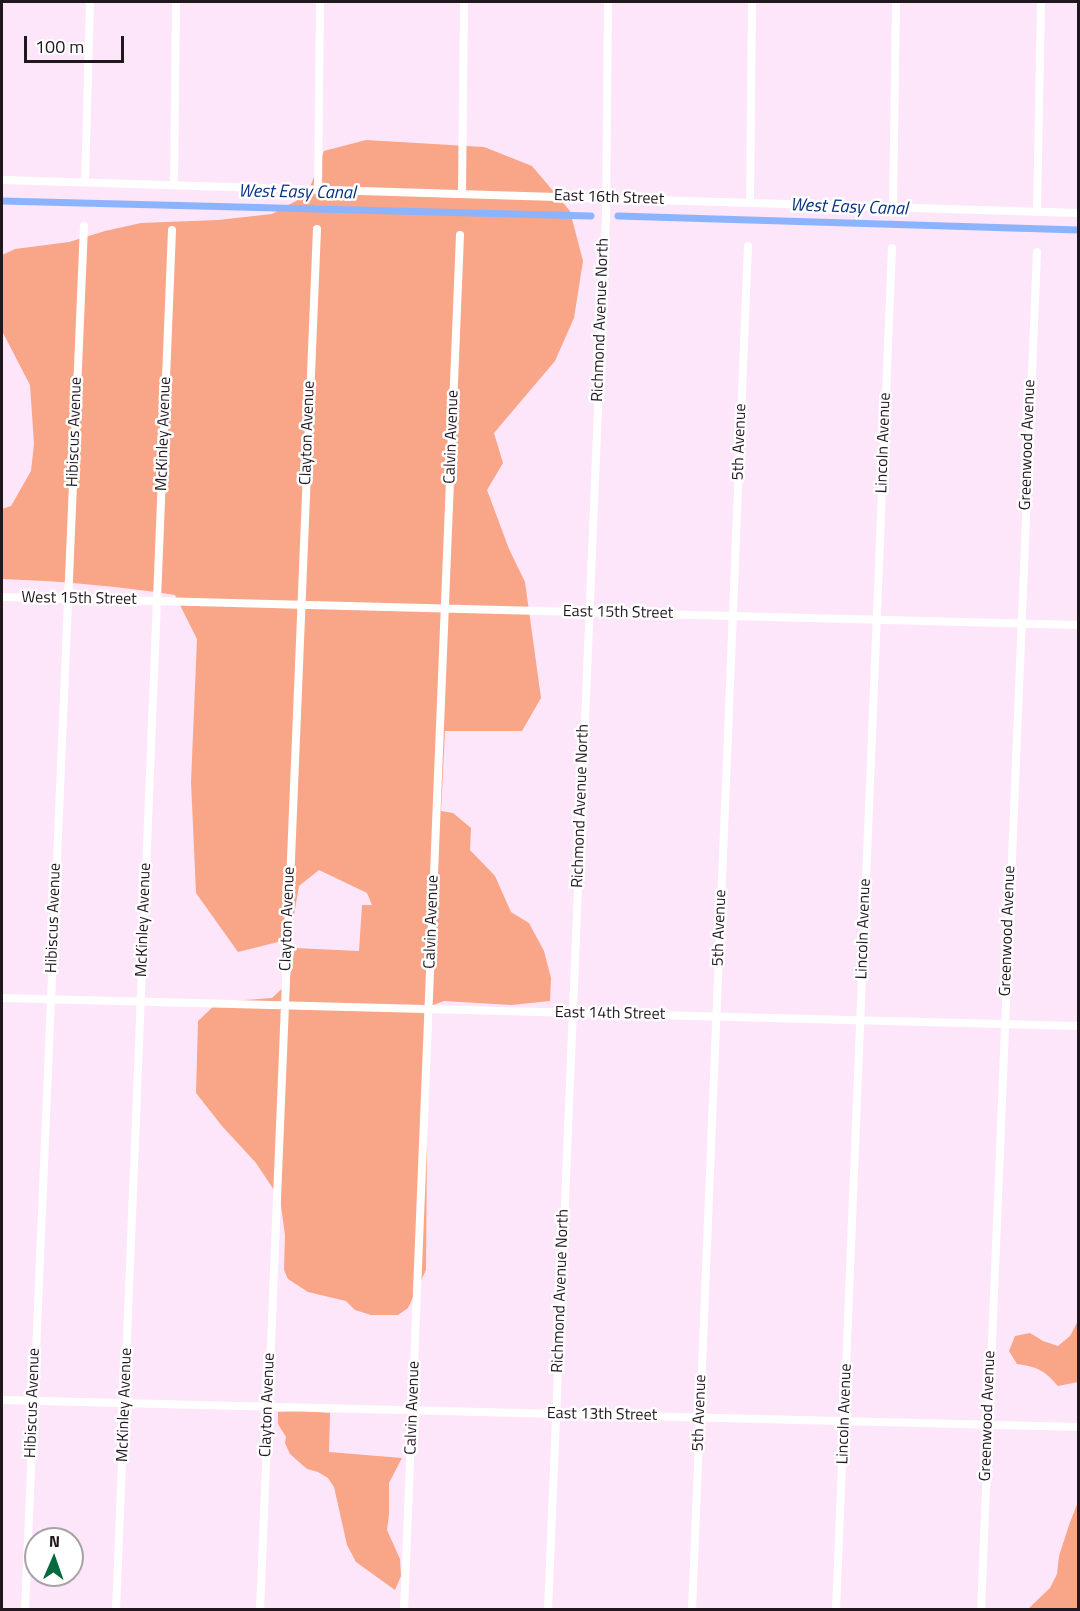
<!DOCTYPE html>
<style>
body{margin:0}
#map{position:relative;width:1080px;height:1611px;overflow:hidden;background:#fde6f9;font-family:"Titillium Web",sans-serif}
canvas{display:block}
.frame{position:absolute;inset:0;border:3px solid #21171f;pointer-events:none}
.north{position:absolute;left:24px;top:1527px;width:60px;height:60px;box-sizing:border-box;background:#fff;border:2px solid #a6a2a5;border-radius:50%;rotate:2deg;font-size:16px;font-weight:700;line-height:24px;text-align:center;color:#21171f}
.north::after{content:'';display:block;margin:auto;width:21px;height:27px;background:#03693f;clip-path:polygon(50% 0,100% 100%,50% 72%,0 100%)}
.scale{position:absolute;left:24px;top:36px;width:100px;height:27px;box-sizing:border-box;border:3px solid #21171f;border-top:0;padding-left:8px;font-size:18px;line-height:21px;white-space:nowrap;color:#21171f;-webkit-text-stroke:4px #fff;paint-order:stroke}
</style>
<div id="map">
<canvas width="1080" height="1611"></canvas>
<div class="frame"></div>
<div class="north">N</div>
<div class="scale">100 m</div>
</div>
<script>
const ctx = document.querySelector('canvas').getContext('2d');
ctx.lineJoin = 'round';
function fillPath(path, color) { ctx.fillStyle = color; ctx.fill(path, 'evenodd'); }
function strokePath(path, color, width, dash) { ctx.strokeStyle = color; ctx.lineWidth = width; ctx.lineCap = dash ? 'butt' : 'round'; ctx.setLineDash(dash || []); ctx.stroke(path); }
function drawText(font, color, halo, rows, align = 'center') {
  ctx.font = font + ' "Titillium Web",sans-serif'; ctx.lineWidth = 5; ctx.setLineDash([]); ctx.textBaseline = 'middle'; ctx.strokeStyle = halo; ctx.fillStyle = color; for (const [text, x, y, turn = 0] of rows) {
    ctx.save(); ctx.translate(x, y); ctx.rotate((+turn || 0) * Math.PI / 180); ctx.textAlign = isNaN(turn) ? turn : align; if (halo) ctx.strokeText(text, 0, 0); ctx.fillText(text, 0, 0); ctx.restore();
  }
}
const green = new Path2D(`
 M366 140 484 147 532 166 570 211 583 261 574 318 555 361 494 433 503 463 487 490 509 549 525 582 541 698 522 731H445L441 811 453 813 471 828 470 850 495 876 511 912 529 923 544 951 551 978 550 1001 511 1005 444 1001 428 1007 426 1270 408 1308 398 1315H371L355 1310 346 1301 308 1292 288 1279 284 1270 285 1235 280 1199 256 1163 222 1126 196 1093 198 1021 218 1002 272 998 289 982 295 948 359 951 362 905H372L367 893 319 870 299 886 290 939 238 952 196 893 191 782 197 639 175 595C117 586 60 581 2 579V509L11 506 31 471 34 444 30 385 2 331V255L15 249 69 242 105 231 141 223 218 220 272 214 307 195 324 151Z
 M1078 1321V1382L1058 1386C1044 1370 1038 1367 1017 1364L1009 1351 1015 1336 1030 1333 1043 1341 1058 1346 1070 1336Z
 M302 1411 330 1413 329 1452 402 1458 389 1483V1514L387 1530 400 1559 401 1576 395 1590 356 1562 347 1545 334 1487 328 1478 318 1472 307 1469 290 1454 285 1443 286 1437 278 1424V1412Z
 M1078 1502V1609H1028L1050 1588 1057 1574 1059 1556 1069 1525Z`);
const canal = new Path2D(`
 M2 201 591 216
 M618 216 1078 230`);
const minor = new Path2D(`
 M2 180 1078 213
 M85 182 90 2
 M174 184 176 2
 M318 189 320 2
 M462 193 464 2
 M750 203 752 2
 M893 207 896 2
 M1037 211 1041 2
 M2 597 1078 625
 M2 998 1078 1026
 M2 1400 1078 1427
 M25 1610 84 226
 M116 1610 172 230
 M260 1610 317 229
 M404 1610 460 235
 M548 1610 606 216 608 2
 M692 1610 748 246
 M836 1610 892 248
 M981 1610 1037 252`);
const streetNames = [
 ["East 16th Street",609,198,2],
 ["Richmond Avenue North",601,320,-88],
 ["Hibiscus Avenue",75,432,-88],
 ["Clayton Avenue",308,433,-88],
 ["McKinley Avenue",164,434,-88],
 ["Calvin Avenue",452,437,-88],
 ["5th Avenue",740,442,-88],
 ["Lincoln Avenue",884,443,-88],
 ["Greenwood Avenue",1028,445,-88],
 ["West 15th Street",79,599,1],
 ["East 15th Street",618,613,1],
 ["Richmond Avenue North",581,806,-88],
 ["Hibiscus Avenue",54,918,-88],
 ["Clayton Avenue",288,919,-88],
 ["McKinley Avenue",144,920,-88],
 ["Calvin Avenue",432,922,-88],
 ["5th Avenue",720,928,-88],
 ["Lincoln Avenue",864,929,-88],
 ["Greenwood Avenue",1008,931,-88],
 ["East 14th Street",610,1014,1],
 ["Richmond Avenue North",561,1291,-88],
 ["Hibiscus Avenue",33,1403,-88],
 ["McKinley Avenue",125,1405,-88],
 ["Clayton Avenue",268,1405,-88],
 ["Calvin Avenue",413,1408,-88],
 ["5th Avenue",700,1413,-88],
 ["Lincoln Avenue",845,1414,-88],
 ["East 13th Street",602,1415,1],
 ["Greenwood Avenue",988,1416,-88]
];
const waterNames = [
 ["West Easy Canal",297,193,1],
 ["West Easy Canal",849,208,2]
];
fillPath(green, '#f8a687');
strokePath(canal, '#8cb4fe', 7);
strokePath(minor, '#fff', 8);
drawText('16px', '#21171f', '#fff', streetNames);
drawText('italic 18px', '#073183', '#fff', waterNames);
</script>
